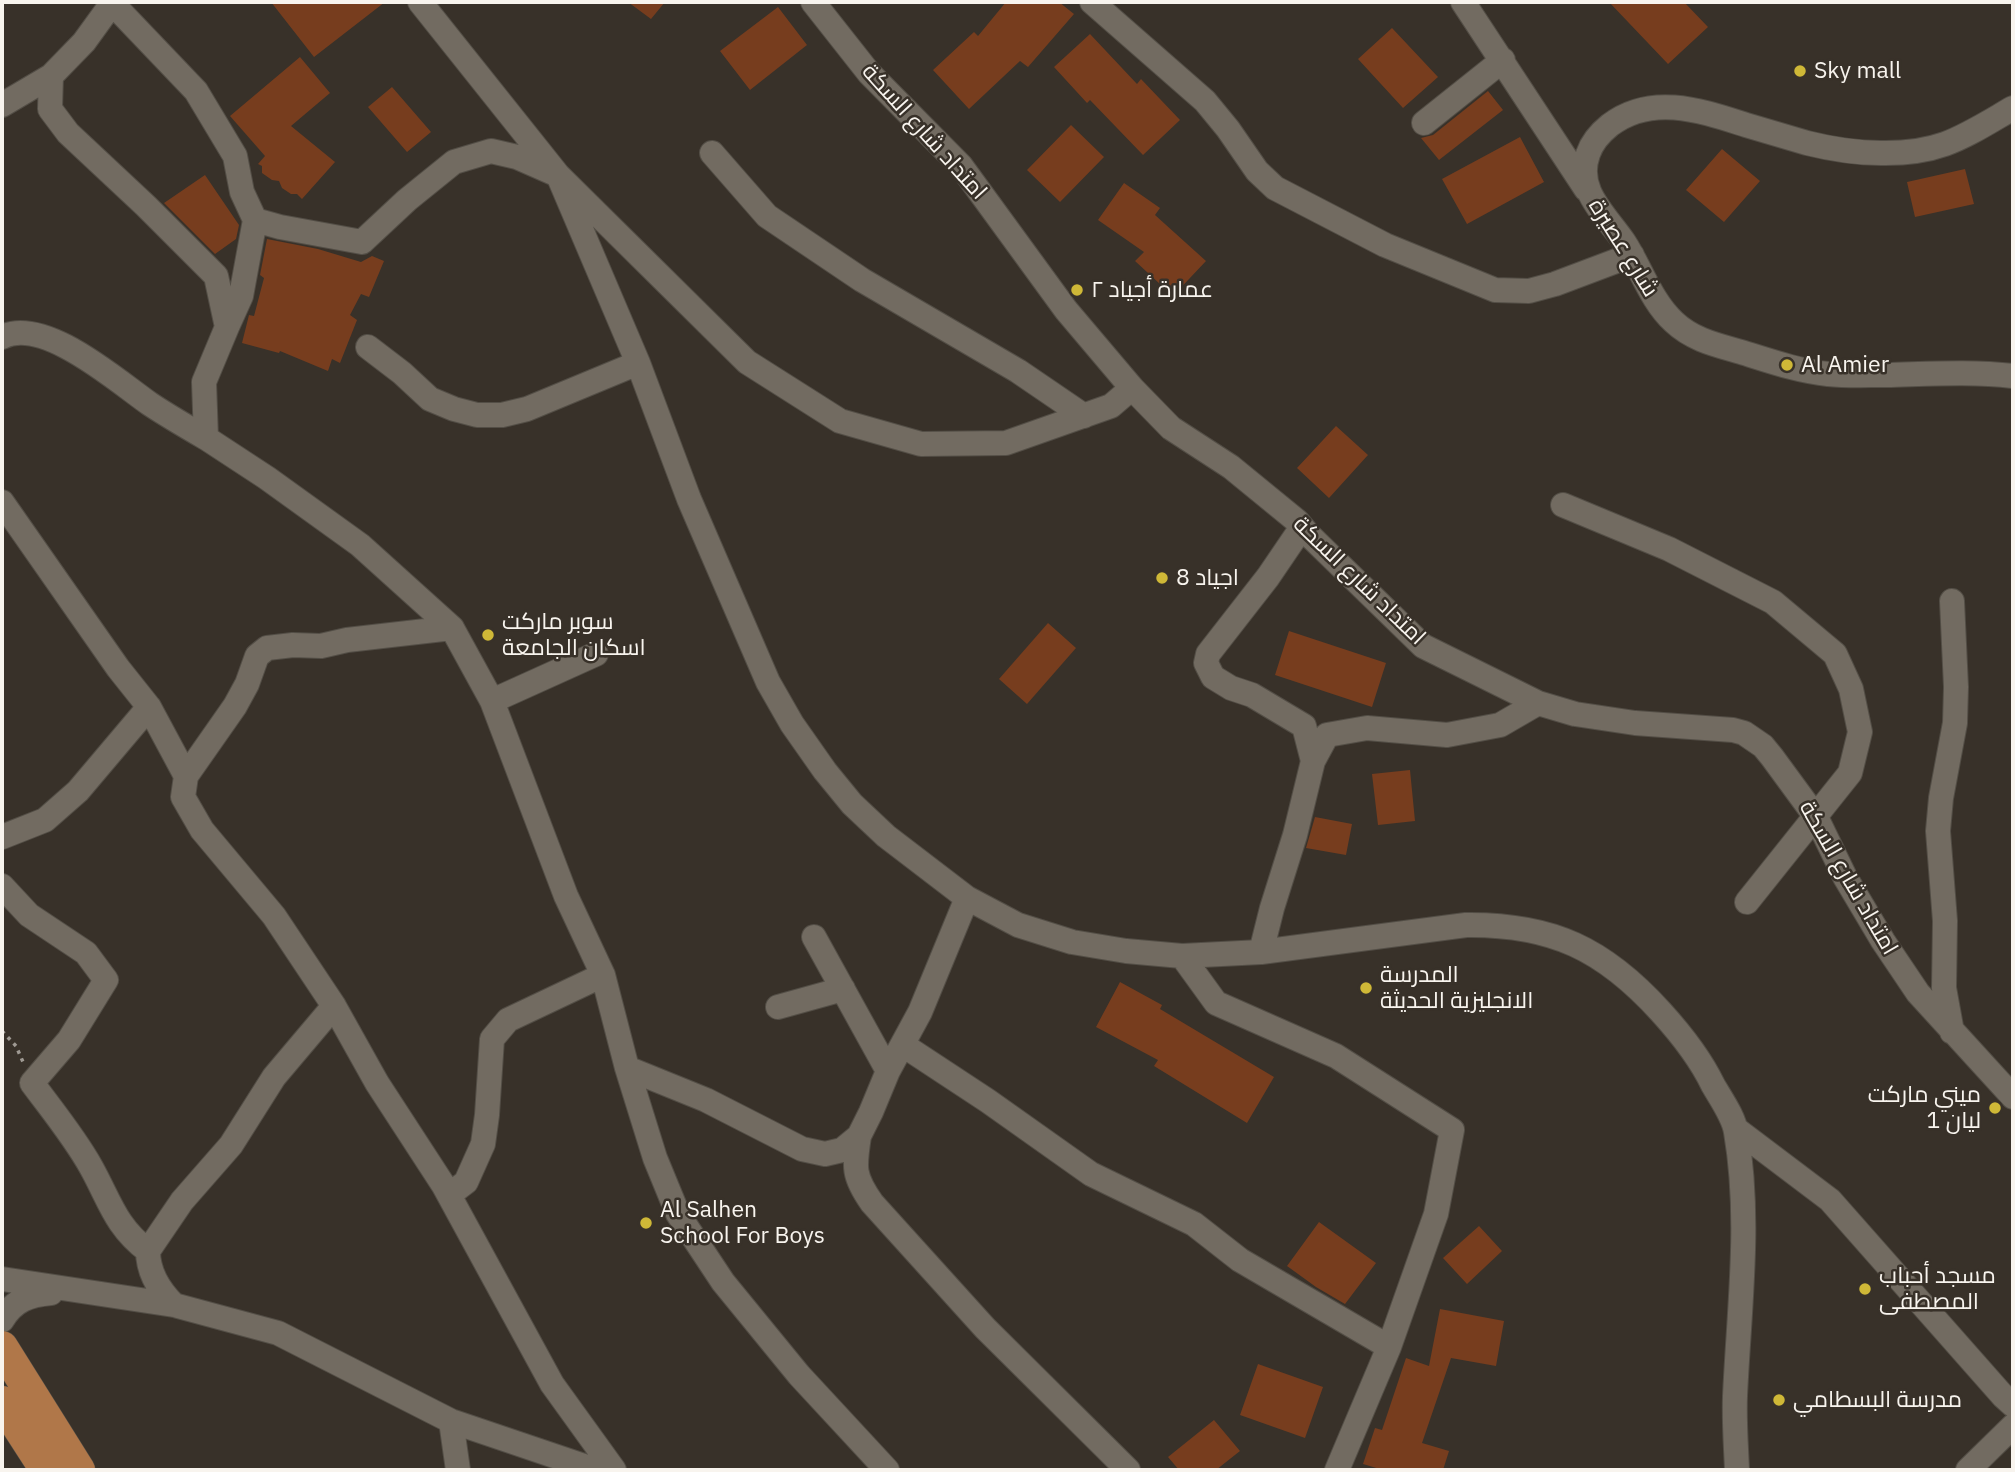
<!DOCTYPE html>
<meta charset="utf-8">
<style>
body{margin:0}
#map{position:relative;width:2015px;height:1472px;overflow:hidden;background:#383129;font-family:"IBM Plex Sans",sans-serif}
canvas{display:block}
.frame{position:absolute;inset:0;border:4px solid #f8f4ee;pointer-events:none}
</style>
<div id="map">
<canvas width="2015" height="1472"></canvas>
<div class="frame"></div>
</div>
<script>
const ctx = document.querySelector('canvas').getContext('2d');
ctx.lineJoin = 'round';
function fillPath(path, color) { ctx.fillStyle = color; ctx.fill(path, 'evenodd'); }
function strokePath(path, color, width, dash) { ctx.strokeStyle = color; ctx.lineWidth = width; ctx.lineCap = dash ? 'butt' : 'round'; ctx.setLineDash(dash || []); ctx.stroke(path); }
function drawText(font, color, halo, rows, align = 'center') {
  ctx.font = font + ' "IBM Plex Sans",Cairo,sans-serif'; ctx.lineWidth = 5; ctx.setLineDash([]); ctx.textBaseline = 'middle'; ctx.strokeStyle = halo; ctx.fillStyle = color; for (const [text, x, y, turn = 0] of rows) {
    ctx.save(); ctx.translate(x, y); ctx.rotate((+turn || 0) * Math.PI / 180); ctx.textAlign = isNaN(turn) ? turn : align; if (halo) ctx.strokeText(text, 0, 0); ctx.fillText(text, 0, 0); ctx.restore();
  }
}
const building = new Path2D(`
 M271 2H385L314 57Z
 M628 2H665L651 19Z
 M1006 2H1059L1074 14 1028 67 1020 61 969 109 933 70 974 32 978 36Z
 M1609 2H1684L1708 27 1668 64Z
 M778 7 807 45 750 90 720 51Z
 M1392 28 1438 77 1403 108 1358 59Z
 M1090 34 1137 84 1141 79 1180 120 1143 155 1090 100 1087 103 1054 67Z
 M300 57 330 93 291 126 335 162 302 199 297 194H291L282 188 279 181 272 180 262 173V166L258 164 265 156 230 116Z
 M392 87 431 132 407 152 368 107Z
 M1488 91 1503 110 1439 160 1421 138 1433 135Z
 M1071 125 1104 157 1060 202 1027 170Z
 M1520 137 1544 182 1467 224 1442 179Z
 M1722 149 1760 181 1724 222 1686 190Z
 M1965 169 1974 204 1915 217 1907 182Z
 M205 175 239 225 236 239 215 254 164 203Z
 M1124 183 1160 208 1155 215 1206 261 1173 296 1135 261 1144 252 1098 220Z
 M267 239 318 249 361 262 372 256 384 261 369 297 361 294 350 315 357 320 340 363 332 359 328 371 280 351 279 353 242 343 249 315 254 316 264 278 260 275Z
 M1336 426 1368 455 1329 498 1297 468Z
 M1048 623 1076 648 1027 704 999 679Z
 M1289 631 1386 663 1372 707 1275 675Z
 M1410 770 1415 821 1378 825 1372 774Z
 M1315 817 1352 824 1346 855 1306 848Z
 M1120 982 1162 1005 1160 1009 1274 1077 1247 1123 1154 1066 1158 1060 1096 1027Z
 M1319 1222 1376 1263 1345 1304 1316 1287 1287 1266Z
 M1479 1226 1502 1251 1467 1284 1443 1258Z
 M1440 1309 1504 1321 1496 1366 1451 1358 1422 1443 1449 1451 1443 1470H1383L1363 1464 1375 1428 1382 1430 1406 1358 1429 1366Z
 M1258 1364 1323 1387 1305 1438 1240 1415Z
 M1214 1420 1240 1451 1216 1470H1179L1168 1457Z`);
const path = new Path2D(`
 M2 1031 16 1046 23 1062`);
const minor = new Path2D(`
 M111 2 196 91 235 156 242 192 255 220 280 227 362 242 407 200 454 162 491 151 517 157 558 175 747 362 840 421 921 444 1006 443 1111 406 1132 388
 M420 2 558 175 638 363 689 499 768 682 792 724 825 771 852 804 886 836 967 898 1018 925 1072 942 1126 951 1182 956 1261 952 1466 925C1552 924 1604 949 1661 1012 1681 1034 1700 1058 1713 1085 1721 1099 1734 1117 1736 1132 1751 1219 1739 1309 1735 1396 1734 1421 1736 1446 1737 1470
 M813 2 869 73 961 166 1066 310 1132 388 1171 428 1231 467 1297 521 1308 534 1423 646 1538 703 1575 714 1635 723 1733 730 1744 733 1763 746 1772 757 1816 817 1845 877 1883 941 1918 993 2013 1097
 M1092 2 1205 101 1228 129 1257 171 1275 188 1385 245 1495 290 1529 291 1555 284 1632 255
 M1463 2 1586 189
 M51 76 84 42 113 2
 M2 105 51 76 50 109 68 133 146 206 216 276 227 327 204 382 206 438 267 478 360 545 452 628 492 701 566 896 603 975 627 1068 655 1158 678 1214 723 1282 799 1375 887 1470
 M2013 108C1963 137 1941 154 1881 153 1856 153 1831 149 1807 143 1787 137 1767 131 1746 125 1702 111 1652 93 1610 125 1600 133 1592 142 1588 154 1575 190 1605 214 1624 242 1641 268 1651 301 1674 322 1693 340 1717 345 1741 352 1770 361 1798 371 1828 374 1847 376 1867 375 1886 375 1928 374 1971 371 2013 376
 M1424 123 1503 60
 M712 153 767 216 862 280 1018 371 1084 416
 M227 327 241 296 255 220
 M2 337C44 316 117 381 150 404 168 416 187 427 206 438
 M368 347 402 373 430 399 454 409 477 415H502L527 409 638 363
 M2 502 118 668 149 707 186 776
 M1563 505 1669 549 1773 602 1835 654 1851 689 1860 732 1850 773 1747 902
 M1302 527 1268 577 1208 654 1206 663 1213 677 1231 688 1252 695 1304 726 1313 761
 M1952 601 1956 687 1955 723 1941 798 1938 831 1945 921 1944 988 1952 1032
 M452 628 347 640 321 646 293 645 267 648 257 656 247 684 235 706 186 776 183 797 202 830 274 916 334 1006 377 1083 444 1186 552 1384 614 1470
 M492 701 596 654
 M2 837 45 820 78 791 149 707
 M2 886 29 915 86 953 106 980 69 1040 32 1083C52 1110 75 1138 91 1167 110 1201 115 1226 148 1251
 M814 937 888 1071
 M1261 952 1272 908 1295 835 1313 761 1327 735 1367 728 1447 735 1500 725 1538 703
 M1182 956 1216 1003 1336 1056 1452 1130 1436 1214 1389 1347 1337 1470
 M778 1007 843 989
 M903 1045 988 1101 1091 1174 1194 1224 1240 1260 1389 1347
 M627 1068 706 1100 802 1149 825 1154 842 1150 859 1136 871 1112 888 1071 920 1012 967 898
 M1736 1129 1830 1200 2003 1396 2013 1405
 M859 1136C854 1168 853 1176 872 1203L985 1328 1128 1470
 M449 1195 466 1182 483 1144 487 1115 492 1039 508 1020 603 975
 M2 1279 174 1305 278 1333 451 1421 596 1470
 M174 1305C159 1290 148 1273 148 1251L182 1201 231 1145 274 1077 334 1006
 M2 1320C14 1300 29 1295 51 1293
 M451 1421 458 1470
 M1968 1470 2013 1426`);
const major = new Path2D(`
 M2 1347 79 1470
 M2 1402 46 1470`);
const markers = [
 [1800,71,7,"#cfb837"],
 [1077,290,7,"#cfb837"],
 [1787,365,7,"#cfb837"],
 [1162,578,7,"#cfb837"],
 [488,635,7,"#cfb837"],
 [1366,988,7,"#cfb837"],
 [1995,1108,7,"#cfb837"],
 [646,1223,7,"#cfb837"],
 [1865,1289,7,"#cfb837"],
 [1779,1400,7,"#cfb837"]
];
const poiNames = [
 ["Sky mall",1814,71],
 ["عمارة أجياد ٢",1091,290],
 ["Al Amier",1801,365],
 ["اجياد 8",1176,578],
 ["سوبر ماركت",502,622],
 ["اسكان الجامعة",502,648],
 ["المدرسة",1380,975],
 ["الانجليزية الحديثة",1380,1001],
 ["ميني ماركت",1981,1095,"right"],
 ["ليان 1",1981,1121,"right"],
 ["Al Salhen",660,1210],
 ["School For Boys",660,1236],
 ["مسجد أحباب",1879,1276],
 ["المصطفى",1879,1302],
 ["مدرسة البسطامي",1793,1400]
];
const streetNames = [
 ["امتداد شارع السكة",924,132,48],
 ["شارع عصيرة",1623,248,58],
 ["امتداد شارع السكة",1359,581,44],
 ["امتداد شارع السكة",1848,878,60]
];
fillPath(building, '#773d1e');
strokePath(minor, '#534e46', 26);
strokePath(major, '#534e46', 33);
strokePath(path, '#9f9a93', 3.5, [3.5, 5]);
strokePath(minor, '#726b61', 24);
strokePath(major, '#b07749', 32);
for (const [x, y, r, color] of markers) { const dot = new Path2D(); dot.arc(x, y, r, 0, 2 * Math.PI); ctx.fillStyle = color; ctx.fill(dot); strokePath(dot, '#383129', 2.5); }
drawText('23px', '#f8f4ee', '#383129', poiNames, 'left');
drawText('23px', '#f8f4ee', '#383129', streetNames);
</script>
